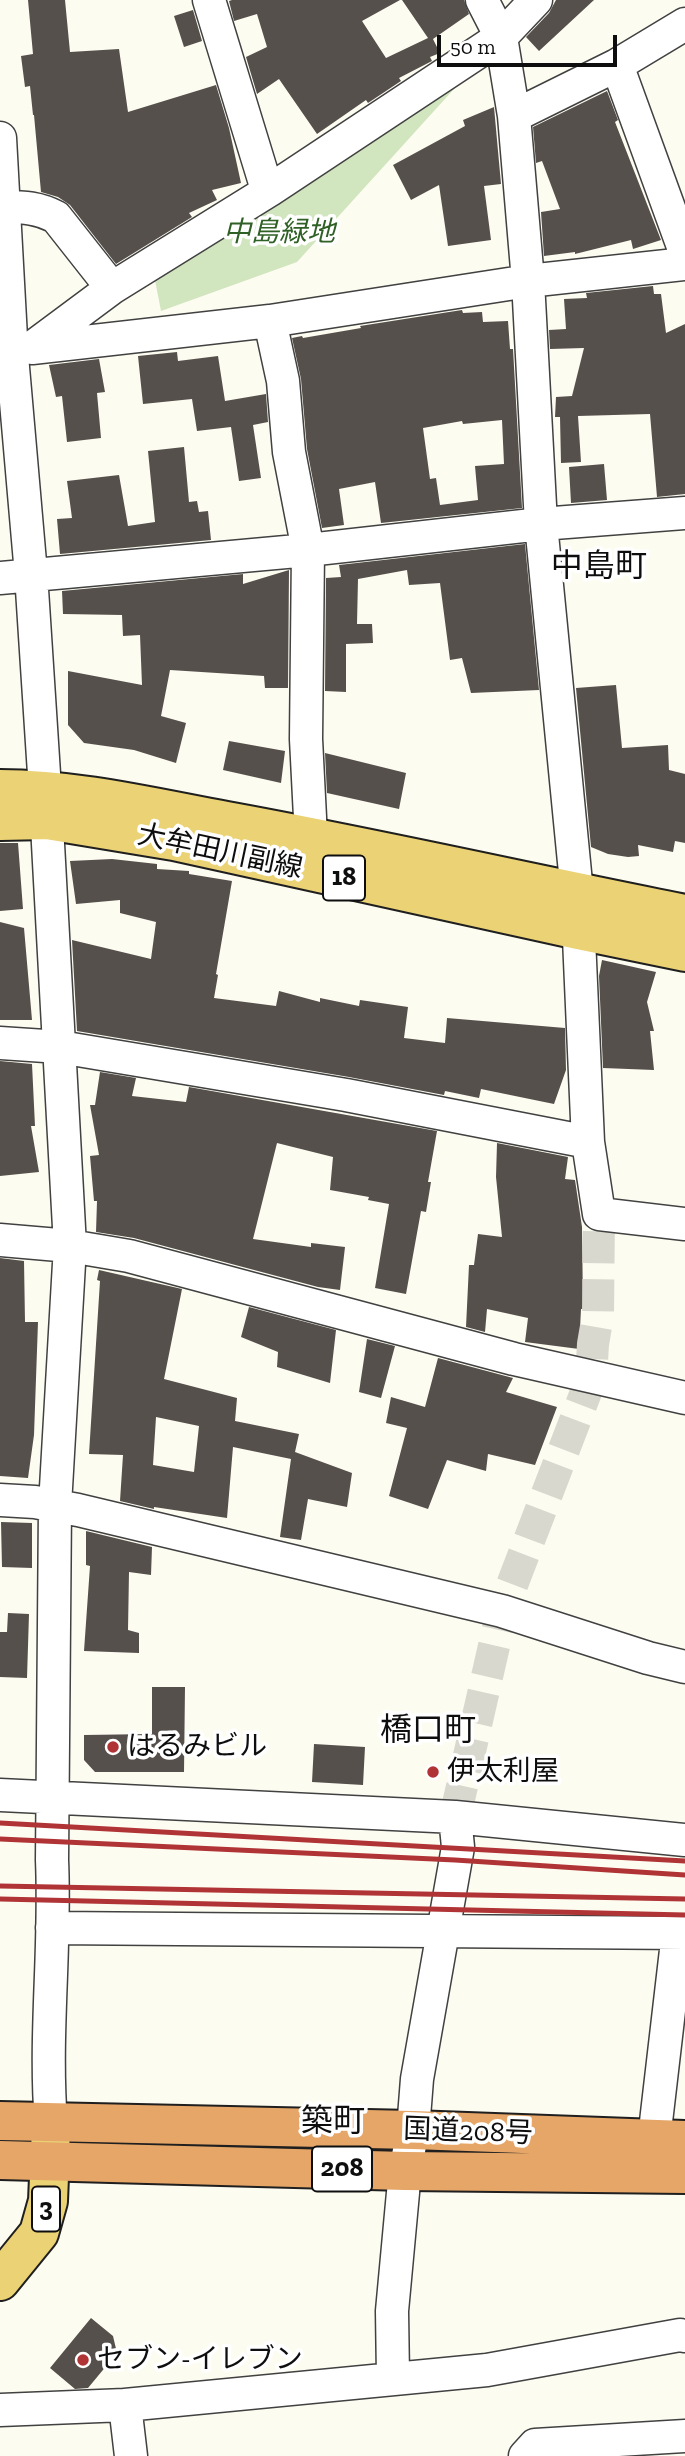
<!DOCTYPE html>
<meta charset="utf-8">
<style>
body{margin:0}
#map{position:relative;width:685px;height:2456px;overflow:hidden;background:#fdfcf1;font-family:"Zilla Slab",serif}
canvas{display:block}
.scale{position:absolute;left:437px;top:35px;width:180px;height:32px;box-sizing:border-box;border:4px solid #0e0e0e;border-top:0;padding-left:9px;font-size:21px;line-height:24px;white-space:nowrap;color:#0e0e0e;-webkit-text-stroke:5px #fff;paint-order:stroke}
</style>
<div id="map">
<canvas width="685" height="2456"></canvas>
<div class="scale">50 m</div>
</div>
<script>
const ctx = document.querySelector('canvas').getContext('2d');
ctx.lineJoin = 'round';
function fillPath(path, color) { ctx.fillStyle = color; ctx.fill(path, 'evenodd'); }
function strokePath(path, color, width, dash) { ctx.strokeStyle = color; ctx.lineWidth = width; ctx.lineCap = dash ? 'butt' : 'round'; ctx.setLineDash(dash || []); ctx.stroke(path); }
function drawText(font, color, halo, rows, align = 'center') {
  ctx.font = font + ' "Zilla Slab","Noto Sans JP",serif'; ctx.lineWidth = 7; ctx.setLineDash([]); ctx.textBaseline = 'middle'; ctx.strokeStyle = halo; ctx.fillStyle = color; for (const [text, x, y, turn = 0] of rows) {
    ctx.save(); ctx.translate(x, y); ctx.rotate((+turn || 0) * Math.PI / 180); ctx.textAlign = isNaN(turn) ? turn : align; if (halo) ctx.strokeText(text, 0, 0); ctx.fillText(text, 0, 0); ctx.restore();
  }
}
const green = new Path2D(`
 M462 62 454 89 297 262 161 311 155 280Z`);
const building = new Path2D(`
 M28 0H65L70 52 119 49 128 112 216 85 229 128 241 183 212 190 217 200 189 213 192 217 116 264 70 205 58 197 41 192 34 115H33L30 86 25 87 21 56 33 54Z
 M232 0H400L362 21 386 58 428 38 402 0H464L469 14 433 39 440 53 430 57 432 61 399 78 401 81 368 103 366 100 317 134 279 79 257 94 246 57 267 47 257 14 234 21 229 1Z
 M556 0H594L539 51 526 37 549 13Z
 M193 10 202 41 184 47 174 16Z
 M607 91 618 120 615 122 661 240 633 249 631 240 575 254V252L544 256 541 212 560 209 542 161 536 163 533 127Z
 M494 107 501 184 484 186 491 240 448 246 439 185 411 200 393 165 465 126 463 120Z
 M653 286 654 294H661L666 333 685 324V494L657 497 650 414 578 416 581 462 561 463 560 417H555L556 397 572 396 584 348 550 349 549 330 566 329 564 299 587 298 586 293Z
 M462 310 463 313 482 312 483 322 508 321 510 349H513L522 508 381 523 375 482 339 489 344 525 322 528 307 449 301 379 292 338 302 336 303 338 361 328 360 326ZM502 420 504 464 475 466 478 500 440 505 436 478 430 479 423 428 462 421 463 424Z
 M177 352 178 361 218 356 225 401 266 394 268 422 253 425 261 478 239 481 231 427 197 431 192 399 143 404 138 356Z
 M99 359 105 392 97 393 101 438 67 442 62 396 56 397 49 365Z
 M184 447 189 502 197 501 199 512 208 511 211 540 60 554 57 519 72 518 67 481 119 475 128 526 155 522 148 451Z
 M604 464 607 500 571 503 569 467Z
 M525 544 539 690 471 693 462 658 450 660 440 583 409 585 407 570 358 579 357 624H372L373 643 346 644V692L325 691 326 578 341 577 339 565Z
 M289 570 288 688H265L264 676 170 670 161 716 186 723 176 763 134 750 84 743 68 725V671L142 685 140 635 123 636 122 615 63 614 62 591 243 574V584Z
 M616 685 622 748 668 745 669 770 685 774V843L675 841 673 852 638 845 639 856 628 857 608 854 591 847 576 688Z
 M229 741 285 751 281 783 223 770Z
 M325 753 406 773 399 809 327 793Z
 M0 843H18L23 909 0 911Z
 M112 859 157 864V869L189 871V874L232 881 216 974 218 975 214 998 276 1006 279 991 320 1002V998L359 1006 360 1000 408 1007 404 1038 445 1043 447 1018 565 1028 566 1070 554 1104 481 1089 479 1098 445 1091 444 1095 349 1077 77 1031 72 940 151 959 156 922 120 913V900L76 904 70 861Z
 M0 922 24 928 32 1020H0Z
 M602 960 656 972 647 1002 654 1031H650L654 1070 603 1068 599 976Z
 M0 1061 32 1064 35 1126H31L39 1172 0 1176Z
 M100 1072 136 1078 132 1096 186 1102 189 1087 437 1131 428 1182H431L426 1212 421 1211 406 1294 375 1288 389 1204 368 1200 369 1197 330 1190 333 1157 277 1143 253 1239 311 1247V1243L345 1247 340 1290 318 1287 134 1238 96 1232 97 1201H94L90 1156 99 1155 90 1105H95Z
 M497 1143 568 1157 565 1179 575 1180 582 1227 583 1309H581L579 1349 525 1342 528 1318 487 1309 485 1332 466 1327 469 1265H474L478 1234 502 1237 496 1177Z
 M0 1258 24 1261 25 1322H38L34 1435 28 1478 0 1476Z
 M99 1270 182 1289 164 1379 237 1398 235 1421 299 1434 295 1452 352 1473 347 1507 308 1499 301 1540 280 1537 291 1459 233 1447 227 1518 154 1507V1509L120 1501 123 1455 89 1454 100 1281 97 1280ZM156 1417 199 1426 194 1472 153 1465Z
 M249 1307 336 1330 330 1383 277 1367 278 1352 241 1337Z
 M367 1339 395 1346 381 1398 359 1392Z
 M438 1358 513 1378 506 1392 557 1407 535 1465 488 1454 486 1471 447 1460 428 1509 389 1496 407 1428 386 1423 391 1397 425 1407Z
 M1 1522 32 1523V1568L2 1567Z
 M86 1531 152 1547 151 1575 129 1572 128 1630 139 1633V1653L84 1651 90 1566 86 1565Z
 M8 1613 29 1614 27 1678 0 1677V1632H7Z
 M152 1687H185L184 1772H95L84 1760V1735L152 1734Z
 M314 1744 365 1747 363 1785 312 1782Z
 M91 2318 113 2336 117 2353 88 2388 75 2389 50 2368Z`);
const minorTunnel = new Path2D(`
 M455 1817 502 1611 591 1379 593 1344 598 1315 599 1214`);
const minor = new Path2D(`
 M209 0 265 183 270 190
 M482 0 501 37 514 116 528 281 541 524 577 893 588 1142 599 1214 685 1224
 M617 65 685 252
 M514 116 617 65 685 24
 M0 138 12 356 31 574 45 789 70 1246 55 1505 52 1860C56 1948 44 2035 51 2123
 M5 207C24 207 39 208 56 217L112 288
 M270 321 283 381 289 452 308 550 306 739 311 837
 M34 346 112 288 270 190 501 37 536 0
 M32 348 270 321 528 281 685 264
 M0 578 308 550 541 524 685 513
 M0 1043 60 1047 346 1095 588 1142
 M0 1240 70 1246 129 1256 514 1359 685 1398
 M0 1500 35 1502 78 1510 502 1611 648 1658 685 1667
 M0 1795 455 1817 685 1840
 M52 1928 685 1933
 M654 2139 678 1933
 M393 2378 392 2311 405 2171 413 2130 417 2079 458 1847 455 1817
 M125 2405 131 2456
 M0 2410 125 2405 487 2370 680 2335 685 2336
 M525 2456 535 2445 685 2436`);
const major = new Path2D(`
 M0 789C76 789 151 807 226 821 380 849 532 884 685 914
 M0 821 47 820 174 841 578 930 685 952
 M0 2281 39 2233 48 2201 51 2128`);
const highway = new Path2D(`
 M0 2121 413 2130 685 2140
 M0 2160 405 2171 685 2174`);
const rail = new Path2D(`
 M0 1823 685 1861
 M0 1839 455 1860 685 1875
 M0 1886 685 1899
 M0 1899 685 1915`);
const markers = [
 [113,1747,7,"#b03435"],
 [433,1772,7,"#b03435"],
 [83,2360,7,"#b03435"]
];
const shields = [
 [344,878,42],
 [342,2169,60],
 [46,2209,28]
];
const shieldNames = [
 ["18",344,878],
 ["208",342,2169],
 ["3",46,2209]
];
const parkNames = [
 ["中島緑地",279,233]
];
const streetNames = [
 ["大牟田川副線",220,852,12],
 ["国道208号",468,2132,2]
];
const poiNames = [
 ["はるみビル",127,1747],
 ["伊太利屋",447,1772],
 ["セブン-イレブン",97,2360]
];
const quarterNames = [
 ["中島町",599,567],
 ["橋口町",428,1731],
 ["築町",333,2122]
];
fillPath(green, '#d1e5be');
fillPath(building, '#56504c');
strokePath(minorTunnel, '#d9d8cf', 32, [32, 16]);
strokePath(minor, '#414141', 35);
strokePath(major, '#1f1f1f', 42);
strokePath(highway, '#1f1f1f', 42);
strokePath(minor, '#fff', 32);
strokePath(major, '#ead275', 38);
strokePath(highway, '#e5a668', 38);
strokePath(rail, '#b03435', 5);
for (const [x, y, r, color] of markers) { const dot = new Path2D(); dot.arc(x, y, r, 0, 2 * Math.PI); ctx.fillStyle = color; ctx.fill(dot); strokePath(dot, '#fff', 2.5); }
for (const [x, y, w] of shields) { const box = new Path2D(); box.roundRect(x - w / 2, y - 22.5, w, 45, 5); ctx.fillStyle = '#fff'; ctx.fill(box); strokePath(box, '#0e0e0e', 2); }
drawText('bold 26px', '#0e0e0e', null, shieldNames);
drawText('italic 28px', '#2f6025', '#fff', parkNames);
drawText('28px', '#0e0e0e', '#fff', streetNames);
drawText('28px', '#0e0e0e', '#fff', poiNames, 'left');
drawText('32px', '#0e0e0e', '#fff', quarterNames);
</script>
